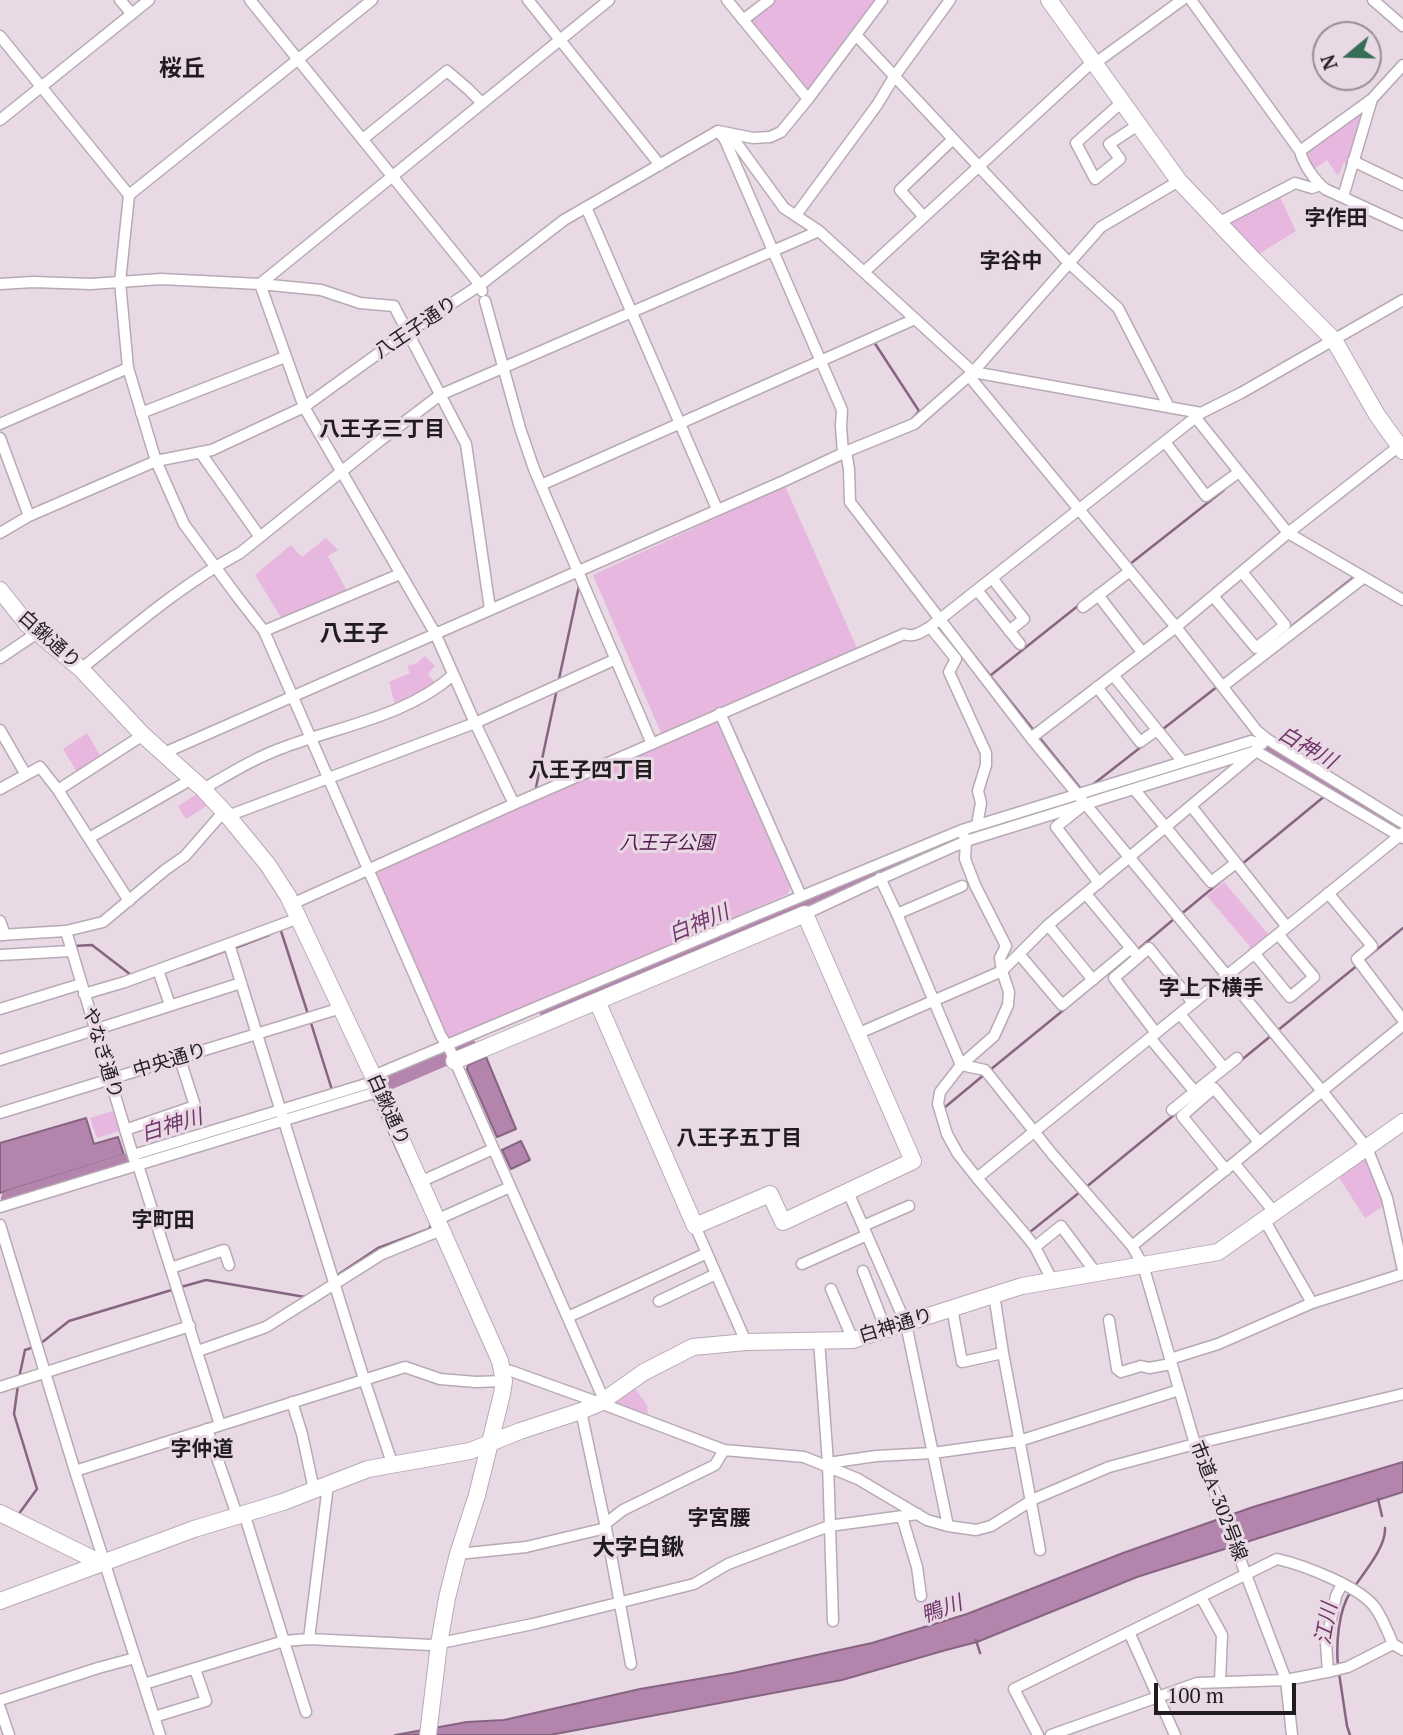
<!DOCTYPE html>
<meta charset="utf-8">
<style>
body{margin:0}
#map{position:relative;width:1403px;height:1735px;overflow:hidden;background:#e8d9e5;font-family:"PT Serif",serif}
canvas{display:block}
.north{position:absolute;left:1312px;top:21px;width:70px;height:70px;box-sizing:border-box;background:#e8d9e5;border:2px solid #988d96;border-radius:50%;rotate:251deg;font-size:19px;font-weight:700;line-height:28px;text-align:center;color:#211c20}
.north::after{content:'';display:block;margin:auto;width:24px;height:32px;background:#356d55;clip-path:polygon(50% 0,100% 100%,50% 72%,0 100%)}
.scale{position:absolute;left:1154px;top:1683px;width:142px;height:32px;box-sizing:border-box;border:4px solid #211c20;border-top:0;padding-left:9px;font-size:21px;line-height:24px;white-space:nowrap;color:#211c20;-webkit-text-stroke:5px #e8d9e5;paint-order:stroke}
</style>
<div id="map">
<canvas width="1403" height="1735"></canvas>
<div class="north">N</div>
<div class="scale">100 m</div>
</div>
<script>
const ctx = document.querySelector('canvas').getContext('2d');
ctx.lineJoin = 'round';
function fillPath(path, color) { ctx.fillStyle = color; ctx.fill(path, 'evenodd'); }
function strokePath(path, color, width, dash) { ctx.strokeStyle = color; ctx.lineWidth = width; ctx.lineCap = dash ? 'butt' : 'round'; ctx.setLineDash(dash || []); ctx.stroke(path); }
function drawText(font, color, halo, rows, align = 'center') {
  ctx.font = font + ' "PT Serif","Noto Sans JP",serif'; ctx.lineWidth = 6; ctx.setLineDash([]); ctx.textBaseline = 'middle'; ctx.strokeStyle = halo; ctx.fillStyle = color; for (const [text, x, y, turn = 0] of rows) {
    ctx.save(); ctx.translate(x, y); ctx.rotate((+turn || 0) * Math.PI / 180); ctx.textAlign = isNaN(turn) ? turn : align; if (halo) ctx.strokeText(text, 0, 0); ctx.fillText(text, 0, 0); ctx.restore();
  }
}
const green = new Path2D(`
 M773 0H879L809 93 748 22Z
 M1362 113 1365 115 1348 167 1344 163 1338 176 1327 160 1314 169 1306 157V153Z
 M1279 195 1296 231 1257 255 1226 222Z
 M785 486 857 648 661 733 593 575Z
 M326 538 338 550 328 556 347 591 282 619 255 575 291 545 302 557Z
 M425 656 435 666 428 674 437 685 396 708 389 682 410 673 407 666 417 663Z
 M713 722 720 725 790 887 788 894 449 1040 444 1037 374 871Z
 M87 733 101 757 77 772 63 749Z
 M197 794 208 805 186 819 178 806Z
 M1224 882 1269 935 1252 949 1207 896Z
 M113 1111 119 1131 97 1138 90 1118Z
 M1364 1157 1367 1158 1385 1205 1365 1218 1338 1176Z
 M633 1386 647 1405 648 1414 611 1402Z`);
const water = new Path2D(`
 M486 1057 516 1129 497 1137 467 1069 468 1065Z
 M86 1118 94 1144 118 1137 124 1155 0 1193V1143Z
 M521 1141 530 1160 511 1169 502 1150Z
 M1403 1462V1492L1137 1577 977 1642 946 1650 842 1680 550 1735H395L467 1722 504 1720 640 1689 733 1673 872 1643 967 1614 1123 1553 1253 1507Z`);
const stream = new Path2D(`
 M874 342 919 411 913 418
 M1130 564 1224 490
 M1288 629 1354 577
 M969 649 1035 732
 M991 675 1079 605
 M559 679 579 586
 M1163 729 1218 686
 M1039 737 1081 789
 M1091 786 1141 747
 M535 792 557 689
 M1242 864 1326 795
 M1180 915 1226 877
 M281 931 307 1011
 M74 946 92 945 131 975
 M235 948 269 935
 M1136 951 1174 919
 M1364 960 1403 928
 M187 965 225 951
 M1112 971 1131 955
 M311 1023 332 1090
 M1277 1031 1359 964
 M1239 1062 1272 1035
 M990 1070 1066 1008
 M369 1099H374L414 1187
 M944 1108 985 1074
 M1085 1188 1185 1106
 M1030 1232 1080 1192
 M336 1276 378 1248 429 1229 431 1225
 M181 1287 206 1280 305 1297
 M40 1344 69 1321 175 1289
 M19 1378 25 1350 34 1347
 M1378 1499 1382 1516
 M18 1515 37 1489 14 1414 18 1385
 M1355 1586C1365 1571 1386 1547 1385 1528
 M976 1640 980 1653
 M1338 1666C1336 1644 1338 1611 1351 1591
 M1339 1673 1347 1726 1350 1735`);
const river = new Path2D(`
 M549 1013 964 836 1258 745 1272 750 1403 830
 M308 1107 372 1088 468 1047
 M10 1199 231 1130`);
const street = new Path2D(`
 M120 0 132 14
 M250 0 480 285 482 291
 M528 0 660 165
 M727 0 808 99
 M1191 0 1300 151C1303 164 1315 181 1325 189L1403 225
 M1373 0 1403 26
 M743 20 769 0
 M856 35 1069 263 1118 308 1169 407
 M0 36 129 195 120 282 128 368 156 461 184 524 236 595 264 631 441 1036 450 1050 604 1400
 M1122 102 1076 143 1095 179 1120 159 1109 144 1138 125
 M0 120 149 0
 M718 131 725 140 842 410 841 426 843 453
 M730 134 784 208 819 231 973 372 1201 413
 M363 139 447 71 468 89 482 103
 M1300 151 1372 99 1403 65
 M1353 161 1403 185
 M129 195 372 0
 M1343 197 1372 99
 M586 207 717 509
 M796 215 877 105 894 77 950 0
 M924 217 900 190 953 139
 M1218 223 1295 183 1312 188 1320 185
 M864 272 1088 66 1094 64 1182 0
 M0 284 33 282 91 284 161 279 260 284 321 290 360 303 394 306 466 444 490 609
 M485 301 520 428 534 469 652 744
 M969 376 1176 627 1257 731 1267 739 1403 823
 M141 413 285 357
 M1196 418 1288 533 1403 600
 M0 424 128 368
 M0 438 29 516
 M1165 442 1206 496 1239 472
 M200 452 260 537
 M846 452 849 469 850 502 1031 738 1322 1091 1367 1148 1387 1198 1403 1270
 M541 485 915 319
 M0 533 29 516 156 461 212 450 304 407 408 332 480 285 564 220 718 131 753 138 770 137 781 132 808 99 882 0
 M992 578 1024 619 1009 631
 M977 590 1020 644
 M1098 595 1142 652
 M1213 596 1256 648 1285 625 1242 572
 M1083 607 1130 571
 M930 627 956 659 949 672 986 753V765L978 791 981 803 977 825
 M264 631 400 574
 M0 658 37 633
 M81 669C132 628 182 584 240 553L382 439 440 395 819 231
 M1113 675 1183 762
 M1223 686 1363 578
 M1097 687 1140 742 1157 730
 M720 713 801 896
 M0 730 26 775
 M1031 738 1176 627 1288 533 1403 443
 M164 753 786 480 850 450 914 424 973 372 1101 227 1179 181
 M0 789 40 767 58 790 129 901
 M203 789C229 774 256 757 285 747 341 726 407 716 453 675
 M1134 789 1211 882 1236 863
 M58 790 143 735
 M514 804 475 723 435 633 304 407 260 284 609 0
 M1191 806 1287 927
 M1081 807 1056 827 1099 883
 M964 836 966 841 965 859 975 885 1006 946 1000 958 1002 971 1048 925 1253 754
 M89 838 192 779
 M880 878 897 914 961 1065 985 1070 1053 1155 1132 1246 1143 1265 1195 1444 1215 1493 1286 1680 1292 1735
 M1328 893 1372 946 1357 959 1403 1020
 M1086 894 1134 952
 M292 904 514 804 904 634C914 638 921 632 930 627L1201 413 1241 393 1403 300
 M805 914 880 879 966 841 1256 751 1403 838
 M897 914 962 886
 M0 921 5 935
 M1048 925 1093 980
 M66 931 134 1159
 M0 935 66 931 103 922 165 870 185 856 219 817 233 814 475 723 616 659
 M229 944 364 1379 392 1463
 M1254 953 1290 997 1314 977 1278 934
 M1019 954 1062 1005 1131 948
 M0 955 71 951
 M158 970 170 1005
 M84 994 125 982 299 918
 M0 1009 81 984
 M1180 1014 1224 1068
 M1156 1033 1114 978 1149 948 1193 1003
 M857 1034 1002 971 1009 992 1008 1005 994 1036 961 1065 940 1092 938 1104 947 1134 958 1154 977 1178 1024 1233 1035 1247 1052 1280
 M1150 1038 1195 1092
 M0 1060 241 983
 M373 1076 749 918 962 830 1251 741 1262 744
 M1172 1110 1237 1058
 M0 1113 341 1008
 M125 1130 195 1106 180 1059
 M133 1155 376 1081
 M1234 1163 1275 1213
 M138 1165 220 1425
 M1226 1170 1182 1116 1214 1088 1259 1142
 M977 1178 1403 833
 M420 1182 493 1149
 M848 1192 906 1324 948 1526
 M0 1207 380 1091
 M436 1220 510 1187
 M1265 1221 1312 1303
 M0 1225 75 1471 160 1735
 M695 1226 746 1342
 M863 1226 909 1206
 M1132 1246 1403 1025
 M1035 1247 1061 1226 1096 1273
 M802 1264 867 1235
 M171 1268 224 1250 229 1265
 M863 1271 886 1330
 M831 1289 853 1340
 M994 1294 1003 1353 1040 1550
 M659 1301 716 1274
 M952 1308 962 1362 1003 1353
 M568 1317 707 1253
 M1109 1320 1117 1369 1121 1372 1141 1366 1149 1368 1171 1364
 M819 1340 828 1463
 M198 1351 266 1327 382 1254 441 1230
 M1170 1359 1218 1344 1312 1303 1403 1274
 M503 1370 511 1371 600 1403 724 1450 804 1457 858 1479 927 1520 948 1526 976 1530 991 1526 1034 1499 1109 1467 1195 1444 1403 1394
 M0 1387 190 1326
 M292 1402 302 1434 314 1490
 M581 1411 606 1528 631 1664
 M207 1429 237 1515
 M75 1471 405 1367 440 1379 476 1382 504 1381
 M244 1513 306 1712
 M902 1517 917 1567 921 1596
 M605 1524 623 1510 715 1465 724 1450
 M458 1554 526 1547 606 1528
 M1201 1597 1222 1635 1220 1682
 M833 1621 828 1463 876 1456 933 1453 1019 1441 1179 1390
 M1129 1632 1175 1735
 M309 1639 328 1485
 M1328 1672 1326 1643 1336 1596 1342 1584
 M144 1684 284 1641 309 1639 431 1645 533 1624 694 1584 728 1564 829 1526 918 1514
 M0 1700 98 1668 135 1658
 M0 1708 9 1735
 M154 1717 206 1701 195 1669
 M1038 1735 1014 1689 1277 1559C1303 1565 1362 1587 1376 1609 1383 1619 1388 1633 1393 1644
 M1051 1735 1197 1683 1286 1680 1332 1671 1348 1667 1393 1644 1403 1650`);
const secondary = new Path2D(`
 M1049 0 1179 181 1253 259 1334 340 1377 415 1403 451
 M0 590 27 624 81 669 143 735 203 789 227 815 268 865 288 896 373 1076 500 1361 504 1381 502 1394 477 1495 458 1554 447 1598 439 1644 428 1735
 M454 1061 805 914 913 1161 783 1222 770 1194 695 1226 597 1001
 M0 1513 101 1563
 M0 1601 194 1529 283 1502 368 1469 470 1451 520 1431 581 1411 600 1403 644 1372 693 1347 746 1342 853 1340 1022 1286 1218 1252 1403 1122`);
const streetNames = [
 ["八王子通り",416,328,-34],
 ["白鍬通り",49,640,42],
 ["やなぎ通り",102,1053,73],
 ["中央通り",170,1061,-17],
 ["白鍬通り",388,1110,66],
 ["白神通り",896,1326,-17],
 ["市道A-302号線",1218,1501,69]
];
const parkNames = [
 ["八王子公園",667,844]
];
const neighbourhoodNames = [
 ["字作田",1336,219],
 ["字谷中",1011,262],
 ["八王子三丁目",382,430],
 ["八王子四丁目",591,771],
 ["字上下横手",1211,989],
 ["八王子五丁目",739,1139],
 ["字町田",163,1221],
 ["字仲道",202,1450],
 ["字宮腰",719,1519]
];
const waterNames = [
 ["白神川",1307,748,30],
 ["白神川",699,924,-23],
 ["白神川",172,1126,-17],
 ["鴨川",942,1610,-20],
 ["江川",1327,1624,-80]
];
const quarterNames = [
 ["桜丘",182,69],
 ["八王子",354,634],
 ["大字白鍬",638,1548]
];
fillPath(green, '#e7b7df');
fillPath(water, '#b384ac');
strokePath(water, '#876582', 2);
strokePath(stream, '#876582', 2.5);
strokePath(river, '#b384ac', 18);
strokePath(street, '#b7aab5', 13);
strokePath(secondary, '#b7aab5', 18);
strokePath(street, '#fff', 10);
strokePath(secondary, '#fff', 16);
drawText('19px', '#211c20', '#e8d9e5', streetNames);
drawText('italic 19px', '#541b4e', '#e8d9e5', parkNames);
drawText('bold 21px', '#211c20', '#e8d9e5', neighbourhoodNames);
drawText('italic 21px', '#72376b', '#e8d9e5', waterNames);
drawText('bold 23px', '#211c20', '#e8d9e5', quarterNames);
</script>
